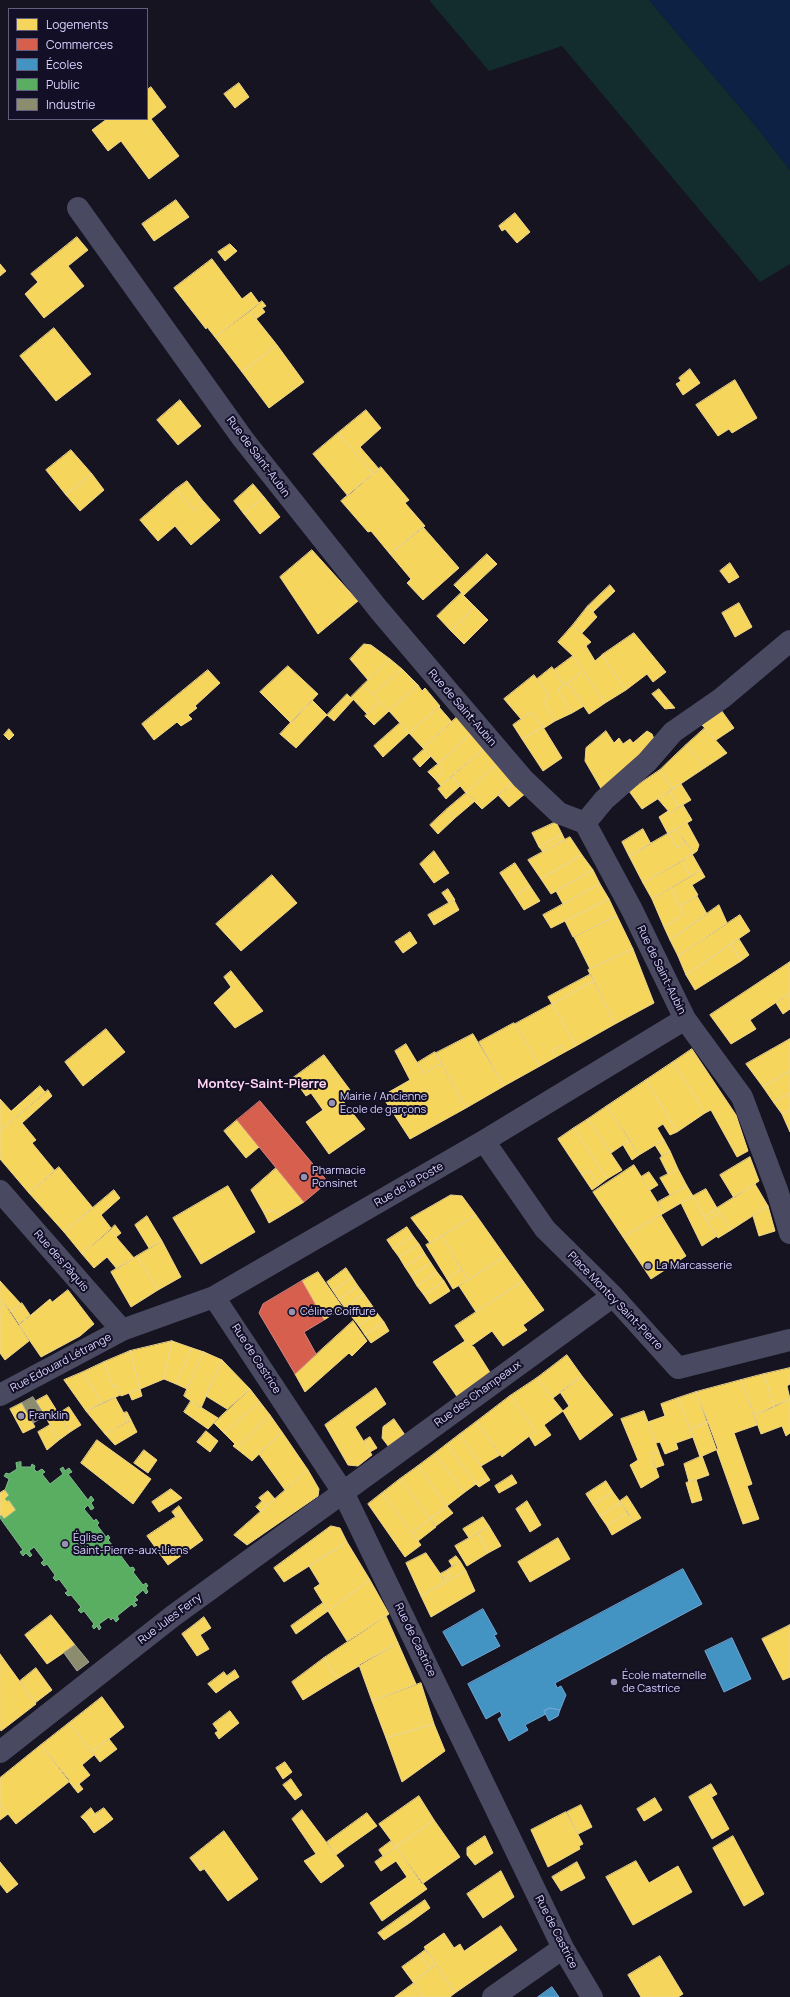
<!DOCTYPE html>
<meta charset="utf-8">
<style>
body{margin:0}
#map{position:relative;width:790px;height:1997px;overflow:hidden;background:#161421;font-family:Manrope,sans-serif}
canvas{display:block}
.legend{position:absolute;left:8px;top:8px;width:140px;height:112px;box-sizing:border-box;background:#130f26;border:1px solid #625e7d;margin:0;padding:5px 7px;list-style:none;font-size:12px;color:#d9d4ff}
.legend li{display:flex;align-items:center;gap:8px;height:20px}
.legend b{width:20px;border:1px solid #625e7d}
</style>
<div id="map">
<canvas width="790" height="1997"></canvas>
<ul class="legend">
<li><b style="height:11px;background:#f6d55c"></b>Logements</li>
<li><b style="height:11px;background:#d6604d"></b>Commerces</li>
<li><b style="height:11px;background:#4393c3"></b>Écoles</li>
<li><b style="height:11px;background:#5aae61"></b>Public</li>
<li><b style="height:11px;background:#8c8c6e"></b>Industrie</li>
</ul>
</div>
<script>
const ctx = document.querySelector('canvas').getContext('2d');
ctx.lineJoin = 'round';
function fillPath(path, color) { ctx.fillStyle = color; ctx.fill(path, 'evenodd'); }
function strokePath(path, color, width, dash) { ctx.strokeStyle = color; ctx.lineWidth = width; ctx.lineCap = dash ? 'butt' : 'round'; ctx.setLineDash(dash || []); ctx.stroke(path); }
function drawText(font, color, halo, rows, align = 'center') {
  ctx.font = font + ' Manrope,sans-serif'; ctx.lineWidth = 4; ctx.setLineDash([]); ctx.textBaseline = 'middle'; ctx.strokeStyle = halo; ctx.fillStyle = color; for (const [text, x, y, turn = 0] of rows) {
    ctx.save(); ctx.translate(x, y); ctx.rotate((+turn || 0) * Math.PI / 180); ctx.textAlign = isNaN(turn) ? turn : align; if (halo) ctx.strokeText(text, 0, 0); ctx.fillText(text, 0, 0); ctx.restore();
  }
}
const green = new Path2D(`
 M429 0H649L755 125 790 170V264L760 282 562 46 489 71Z`);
const water = new Path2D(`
 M649 0H790V170L755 125Z`);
const homes = new Path2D(`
 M239 83 249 97 235 108 224 94Z
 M151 87 166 107 151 119 179 156 149 179 121 141 108 151 92 130 107 119H147V90Z
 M176 200 189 217 154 241 142 224Z
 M515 213 530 232 517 243 505 229 502 231 499 226Z
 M77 237 88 250 68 266 84 286 44 318 25 294 38 282 31 274Z
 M230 244 237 251 225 261 218 252Z
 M212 259 242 299 251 292 259 303 215 337 207 327 206 329 174 288Z
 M0 264 6 271 0 276Z
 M262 301 266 306 262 308 265 312 256 319 250 311Z
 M250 311 277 345 242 372 215 337Z
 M54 328 91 374 56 401 20 356Z
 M277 345 304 382 269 408 242 372Z
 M690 369 700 383 683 395 676 384 681 381 679 378Z
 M735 380 757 418 732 433 729 429 718 436 696 405Z
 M180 400 201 426 178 445 157 420Z
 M366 410 381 428 360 447 379 469 373 474 338 433Z
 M338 433 373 474 348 496 313 454Z
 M71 450 92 474 66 495 46 470Z
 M381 467 409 500 405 503 425 526 390 554 371 531 368 532 341 501Z
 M92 474 104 490 80 511 66 495Z
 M187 481 203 501 194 510 176 489Z
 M253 484 264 497 244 514 234 501Z
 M176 489 194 510 203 501 220 520 191 545 175 526 158 541 140 520Z
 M264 497 280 517 260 534 244 514Z
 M423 527 459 568 423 600 407 583 411 579 390 554Z
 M312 550 358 601 318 634 280 577Z
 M487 554 497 564 464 595 454 585Z
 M730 563 739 577 729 583 720 571Z
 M610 585 615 591 593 612 588 606Z
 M461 593 475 607 451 631 437 616Z
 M739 603 752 627 735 637 722 613Z
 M588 606 597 617 582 633 573 625Z
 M475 607 488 620 464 644 451 631Z
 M573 625 591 642 586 646 595 661 602 655 626 690 605 703 573 656 558 642Z
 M634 633 666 672 653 682 647 674 626 690 602 655Z
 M364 644 371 645 390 659 368 680 350 659Z
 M573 656 583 671 564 686 554 670Z
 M390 659 402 669 373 695 363 685Z
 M288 666 318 694 291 723 260 692Z
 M552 667 564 686 558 690 572 713 555 721 543 701 549 696 537 679Z
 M402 669 418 685 389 711 373 695Z
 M208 670 220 683 195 706 197 708 188 715 192 719 181 726 177 722 154 740 142 724Z
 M583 671 605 703 589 714 568 683Z
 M534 675 549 696 543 701 555 721 544 728 531 712 521 719 504 699Z
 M568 683 584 706 572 713 558 690Z
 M363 685 380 702 367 714 351 697Z
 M418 685 422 691 425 688 440 706 409 733 389 711Z
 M659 689 675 708 665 709 652 694Z
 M347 694 353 700 334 721 327 715Z
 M312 700 327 715 296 748 280 734Z
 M380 702 389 711 374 725 365 716Z
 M439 707 452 722 423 748 409 733Z
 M721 710 734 728 716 740 701 724Z
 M531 712 543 727 522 739 513 725Z
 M457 717 472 733 438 764 423 748Z
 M400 723 409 733 383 757 374 746Z
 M543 727 562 758 543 771 522 739Z
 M705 728 727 753 706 767 686 745Z
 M9 729 14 735 9 740 4 735Z
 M606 731 614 743 619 738 623 744 630 739 633 743 647 731 652 734 656 744 603 792 585 761 586 748Z
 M472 733 485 748 441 786 435 779 444 771 438 764Z
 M686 745 706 767 673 789 660 770Z
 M485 748 498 763 466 793 452 776Z
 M424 749 431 756 420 767 413 759Z
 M498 763 515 781 482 809 466 793Z
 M438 764 444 771 435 779 428 772Z
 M660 770 673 789 642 809 629 791Z
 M452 776 460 786 446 799 438 789Z
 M515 781 526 793 509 807 498 795Z
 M681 784 691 800 679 807 669 791Z
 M669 791 679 807 670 813 658 799Z
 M466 793 475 801 455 818 447 809Z
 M683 805 692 820 668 834 659 817 668 811 670 813Z
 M447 809 455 818 438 834 430 825Z
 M556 822 562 834 539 847 532 833Z
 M687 823 699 845 697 851 693 854 677 829Z
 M643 829 651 844 629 856 622 842Z
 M677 829 685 843 677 848 669 833Z
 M669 833 677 848 686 842 693 854 643 883 629 856Z
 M562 834 565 840 543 852 539 847Z
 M570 837 582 855 541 879 528 860Z
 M434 851 449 873 434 883 420 864Z
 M692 854 701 870 690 876 682 861Z
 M582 855 593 870 551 894 541 879Z
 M682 861 690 876 652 899 643 883Z
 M515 863 530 886 515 896 500 873Z
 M593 870 600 884 563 904 556 891Z
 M701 870 705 877 692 885 698 895 680 906 671 888Z
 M272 875 297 903 241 951 216 924Z
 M600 884 609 899 551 928 543 915Z
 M530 886 540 901 524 910 515 896Z
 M671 888 684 914 664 927 652 899Z
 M448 889 455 900 449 903 442 893Z
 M697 896 707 914 670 940 664 927 684 914 680 906Z
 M609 899 617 916 573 937 565 921Z
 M454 900 459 910 434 925 428 915Z
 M719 905 727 923 678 956 670 940Z
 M740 915 750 931 686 975 678 956Z
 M617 916 633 949 590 969 574 937Z
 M410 932 417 943 403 953 395 942Z
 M739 939 749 955 741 961 731 944Z
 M731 944 741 961 695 990 686 975Z
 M633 949 654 1003 615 1024 588 970Z
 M790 962V993L750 1020 756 1029 731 1044 710 1015Z
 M231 971 263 1011 235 1028 214 1003 231 987 224 977Z
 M591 974 594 981 552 1004 548 997Z
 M594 981 615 1024 576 1046 552 1004Z
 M790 993V1009L783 1014 776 1003Z
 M552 1004 576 1046 565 1052 561 1045 552 1051 556 1057 540 1066 515 1024Z
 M514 1023 540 1066 504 1086 479 1042Z
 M106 1029 125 1052 83 1086 65 1062Z
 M473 1034 504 1086 466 1108 436 1053Z
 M790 1039V1071L763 1087 746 1064Z
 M406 1044 424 1074 441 1063 466 1108 410 1139 382 1096 410 1080 395 1051Z
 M561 1045 565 1052 556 1057 552 1051Z
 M692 1049 736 1115 748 1151 737 1157 711 1110 705 1113 673 1062Z
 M435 1052 441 1063 424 1074 417 1063Z
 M324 1055 350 1090 340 1097 365 1129 329 1154 306 1122 323 1110 311 1093 306 1096 293 1078Z
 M673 1062 705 1113 677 1132 646 1080Z
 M790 1071V1093L774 1103 763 1087Z
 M646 1080 677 1132 670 1135 663 1124 657 1128 664 1140 639 1155 607 1106Z
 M40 1086 45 1092 0 1131V1099L11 1111Z
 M48 1090 52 1096 22 1123 36 1140 32 1143 55 1171 29 1193 0 1159V1131Z
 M790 1093V1110L782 1114 774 1103Z
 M607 1106 630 1140 611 1153 588 1119Z
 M790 1110V1132L782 1114Z
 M588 1119 622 1170 607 1179 574 1128Z
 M237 1120 259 1147 246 1158 224 1131Z
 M574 1128 607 1179 599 1185 589 1170 582 1175 558 1139Z
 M630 1140 639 1155 632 1160 623 1145Z
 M664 1140 670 1151 662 1156 655 1145Z
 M670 1151 678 1169 668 1174 660 1158Z
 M750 1157 759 1181 734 1198 720 1175Z
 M634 1165 664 1213 623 1237 593 1192Z
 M59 1167 93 1208 64 1232 29 1193Z
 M276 1168 304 1202 281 1216 278 1212 267 1210 264 1213 251 1190Z
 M678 1169 687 1186 670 1195 660 1178Z
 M589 1170 599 1185 592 1190 582 1175Z
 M649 1172 658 1185 650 1190 641 1177Z
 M755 1184 768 1206 731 1230 717 1208Z
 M228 1186 255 1232 201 1264 173 1218Z
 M687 1186 693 1196 664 1213 658 1202Z
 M706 1189 717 1208 704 1217 693 1196Z
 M114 1190 120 1198 101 1215 111 1228 82 1254 64 1232Z
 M451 1195 462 1196 476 1215 430 1243 411 1218Z
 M693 1196 704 1217 717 1236 702 1246 681 1203Z
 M768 1206 775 1231 759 1236 753 1216Z
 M717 1208 720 1213 707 1221 704 1217Z
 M267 1210 278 1212 281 1216 269 1223 264 1213Z
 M720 1213 731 1230 718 1238 707 1221Z
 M476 1215 505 1256 468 1280 442 1236Z
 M661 1215 686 1256 651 1279 623 1237Z
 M147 1216 162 1241 149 1248 135 1225Z
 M115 1225 121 1233 116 1237 110 1230Z
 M407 1227 413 1236 393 1249 387 1240Z
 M110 1230 134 1258 117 1269 107 1257 94 1268 82 1254Z
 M413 1236 419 1244 399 1257 393 1249Z
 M442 1236 461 1269 447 1279 426 1245Z
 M162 1241 181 1277 158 1290 137 1256Z
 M419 1244 425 1254 405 1267 399 1257Z
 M425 1254 431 1263 411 1276 405 1267Z
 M137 1256 158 1290 131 1307 111 1272Z
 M505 1256 523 1281 476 1312 459 1286Z
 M431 1263 437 1272 417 1286 411 1276Z
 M346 1268 352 1277 333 1291 327 1282Z
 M461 1269 468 1280 453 1289 447 1279Z
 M318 1272 343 1308 324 1320 302 1281Z
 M437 1272 444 1281 424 1295 417 1286Z
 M352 1277 358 1286 339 1300 333 1291Z
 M0 1281 21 1304 11 1312 0 1298Z
 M444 1281 450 1291 430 1304 424 1295Z
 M523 1281 544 1310 523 1325 527 1330 503 1346 492 1331 471 1346 474 1347 491 1374 458 1398 433 1362 465 1341 455 1326Z
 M358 1286 364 1294 345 1308 339 1300Z
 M68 1290 94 1324 80 1336 41 1357 19 1325 50 1299 52 1302Z
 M364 1294 371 1304 352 1317 345 1308Z
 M0 1298 5 1305 0 1309Z
 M22 1303 30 1315 19 1324 11 1312Z
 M371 1304 377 1313 359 1326 352 1317Z
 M5 1305 29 1341 5 1360 0 1353V1309Z
 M377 1313 384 1322 365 1335 359 1326Z
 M353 1321 367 1341 352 1356 349 1353 305 1392 295 1374Z
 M384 1322 389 1331 371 1343 365 1335Z
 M172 1341 192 1348 176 1384 164 1379Z
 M172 1341 164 1379 140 1389 130 1351Z
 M192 1348 204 1352 187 1389 176 1384Z
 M130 1351 140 1389 121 1396 116 1386 113 1387 104 1362Z
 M204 1352 222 1360 201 1408 184 1396Z
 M567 1355 582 1376 553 1398 537 1378Z
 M222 1360 250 1389 227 1409 206 1396Z
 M104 1362 113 1387 116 1386 120 1395 102 1404 83 1372Z
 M790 1368V1384L787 1386 790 1399 774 1407 764 1374Z
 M83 1372 102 1404 86 1411 64 1380Z
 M764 1374 774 1407 754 1415 741 1380Z
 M582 1376 613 1415 580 1440 563 1411 569 1406 560 1392Z
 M537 1378 563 1411 544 1425 551 1435 535 1446 529 1436 536 1431 510 1396Z
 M741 1380 757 1425 734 1433 752 1484 747 1486 759 1519 743 1524 696 1392Z
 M376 1388 386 1404 355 1427 372 1455 358 1466 348 1465 325 1425Z
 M140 1389 142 1396 132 1400 129 1393Z
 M250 1389 260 1402 224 1433 214 1423Z
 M696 1392 708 1422 690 1429 678 1398Z
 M47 1395 70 1432 59 1440 36 1401Z
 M510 1396 536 1431 502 1457 476 1422Z
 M115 1397 128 1421 105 1434 86 1411Z
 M678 1398 693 1437 676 1443 678 1449 665 1454 660 1442 656 1443 648 1422 665 1416 661 1404Z
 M790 1399V1433L786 1436 782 1426 761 1434 754 1415Z
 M191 1401 218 1418 208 1429 184 1412Z
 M260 1402 270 1415 237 1449 233 1446 235 1444 224 1433Z
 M22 1403 35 1427 23 1433 10 1409Z
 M69 1407 81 1425 70 1432 58 1414Z
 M644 1411 659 1452 651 1454 659 1477 641 1488 630 1465 638 1460 621 1419Z
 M127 1412 131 1420 128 1421 123 1413Z
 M270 1415 282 1432 252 1461 237 1449Z
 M394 1419 405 1435 389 1447 382 1438 383 1427Z
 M131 1420 137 1432 115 1445 105 1434Z
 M476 1422 500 1455 481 1466 460 1434Z
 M708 1422 718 1449 700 1457 690 1429Z
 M50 1425 59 1440 47 1450 38 1432Z
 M206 1431 218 1441 210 1452 197 1442Z
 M282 1432 308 1470 285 1490 259 1454Z
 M460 1434 488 1477 476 1484 447 1444Z
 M370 1437 377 1448 370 1452 364 1441Z
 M97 1440 151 1479 133 1504 81 1463Z
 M447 1444 476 1484 465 1492 434 1454Z
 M144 1450 157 1460 148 1473 134 1463Z
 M659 1452 664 1465 655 1468 651 1454Z
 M434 1454 465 1492 447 1506 418 1466Z
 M702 1456 709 1475 689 1482 684 1464Z
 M418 1466 447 1506 430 1519 400 1479Z
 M308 1470 319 1489 318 1496 247 1545 234 1535Z
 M512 1475 517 1483 499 1493 495 1486Z
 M488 1477 490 1480 479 1487 476 1484Z
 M400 1479 430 1519 412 1533 382 1493Z
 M696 1479 702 1500 692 1503 686 1483Z
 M606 1481 613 1492 593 1505 586 1494Z
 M171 1489 182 1498 159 1512 152 1502Z
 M5 1490 9 1495 5 1499 7 1501 9 1500 16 1510 4 1519 1 1515 0 1516V1493Z
 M268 1491 275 1499 267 1506 259 1498Z
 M613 1492 621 1503 600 1516 593 1505Z
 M382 1493 421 1545 405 1557 368 1504Z
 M627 1496 641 1518 634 1522 620 1501Z
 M262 1501 267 1506 261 1512 256 1507Z
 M527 1501 541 1525 530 1532 516 1509Z
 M621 1503 627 1513 607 1526 600 1516Z
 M179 1506 183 1512 176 1517 172 1512Z
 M447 1506 453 1513 436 1526 430 1519Z
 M183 1512 203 1540 168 1565 147 1536Z
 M627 1513 634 1522 612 1535 607 1526Z
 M483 1517 489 1526 469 1538 463 1529Z
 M430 1519 436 1527 418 1541 412 1533Z
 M331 1526 340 1528 347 1542 284 1582 274 1568Z
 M489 1526 501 1546 488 1553 478 1533Z
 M478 1533 488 1553 467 1566 455 1546Z
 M558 1538 570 1559 530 1582 518 1562Z
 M347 1542 370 1580 328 1611 314 1588 320 1584 309 1566Z
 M426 1553 446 1582 421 1596 406 1563Z
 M456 1556 460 1561 452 1566 449 1561Z
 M460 1561 466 1571 446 1582 443 1579 449 1575 446 1571Z
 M446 1571 449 1575 443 1579 440 1574Z
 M466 1571 475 1591 431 1617 421 1596Z
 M370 1580 389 1614 347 1641 328 1611Z
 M323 1603 328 1611 296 1634 291 1626Z
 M51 1615 75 1645 47 1664 25 1635Z
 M386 1616 398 1643 337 1679 324 1658Z
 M204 1617 211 1628 200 1635 194 1625Z
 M194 1625 209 1649 197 1656 182 1634Z
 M790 1625V1677L783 1680 762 1639Z
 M398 1643 416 1684 372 1701 359 1665Z
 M0 1654 36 1704 1 1731 0 1729Z
 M324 1658 337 1679 303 1700 292 1682Z
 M36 1668 52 1690 35 1703 20 1681Z
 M235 1670 239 1677 231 1682 227 1676Z
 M224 1672 231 1682 216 1693 208 1684Z
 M421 1683 434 1724 386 1738 372 1701Z
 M102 1697 124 1727 92 1752 69 1723Z
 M230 1711 239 1723 219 1739 215 1733 218 1731 213 1724Z
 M69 1723 94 1755 82 1765 90 1775 74 1788 41 1745Z
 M434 1724 445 1751 402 1782 386 1738Z
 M109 1739 117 1749 100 1762 92 1752Z
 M41 1745 70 1781 16 1824 0 1804V1778Z
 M285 1762 292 1772 283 1779 276 1768Z
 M291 1779 302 1795 295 1800 283 1785Z
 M79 1784 83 1789 78 1793 74 1788Z
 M711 1784 717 1794 712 1797 706 1787Z
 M706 1787 729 1829 712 1839 689 1797Z
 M419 1796 434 1820 396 1847 379 1824Z
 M655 1798 662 1810 644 1821 637 1809Z
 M0 1804 8 1814 0 1820Z
 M581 1805 592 1827 578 1834 567 1812Z
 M91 1808 95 1814 86 1822 81 1817Z
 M104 1808 113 1819 104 1826 95 1814Z
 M302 1810 344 1866 321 1883 304 1861 316 1854 292 1819Z
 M566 1812 583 1844 579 1846 580 1849 548 1867 531 1830Z
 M367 1813 377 1826 336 1855 327 1842Z
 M95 1814 104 1826 94 1833 86 1822Z
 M434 1820 460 1857 422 1884 396 1847Z
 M224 1831 258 1879 228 1901 194 1855Z
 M485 1836 493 1853 475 1865 467 1855V1848Z
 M733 1836 764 1894 744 1906 713 1848Z
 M391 1841 396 1847 383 1856 379 1850Z
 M396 1847 427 1889 382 1921 370 1903 407 1877 396 1861 381 1871 375 1862Z
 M194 1855 204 1869 200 1871 190 1858Z
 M636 1861 649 1883 678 1866 692 1892 633 1925 606 1877Z
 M0 1862 18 1884 7 1893 0 1884Z
 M577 1862 585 1878 561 1891 552 1877Z
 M501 1871 514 1897 483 1918 467 1894Z
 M425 1900 430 1908 408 1924 402 1916Z
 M402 1916 408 1924 384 1940 378 1933Z
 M501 1926 517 1950 455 1993 424 1947 444 1933 454 1948 460 1944 464 1951Z
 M425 1950 436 1964 430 1969 420 1954Z
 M420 1954 430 1969 413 1982 402 1967Z
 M660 1956 683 1994 678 1997H641L628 1975Z
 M436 1964 455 1993 450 1997H423L413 1982Z
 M414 1983 423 1997H395Z`);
const shops = new Path2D(`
 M260 1101 328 1182 304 1202 237 1120Z
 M302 1281 324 1320 304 1332 316 1354 295 1374 259 1313 263 1304Z`);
const schools = new Path2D(`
 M683 1569 702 1604 555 1683 557 1688 561 1686 566 1695 560 1710 550 1708 544 1711 546 1714 525 1725 528 1730 509 1741 498 1719 502 1716 500 1711 486 1719 468 1684Z
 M483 1609 497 1634 494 1635 500 1646 462 1666 443 1632Z
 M732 1638 751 1679 724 1692 705 1651Z
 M550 1708 560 1710 558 1716 549 1721 544 1711Z
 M552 1987 559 1997H538Z`);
const public = new Path2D(`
 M21 1462V1467H31L32 1464 35 1466 34 1469 37 1472 42 1469 45 1472 42 1474 50 1484 63 1474 60 1469 63 1467 65 1471 69 1468 72 1472 68 1474 88 1500 91 1496 94 1500 91 1503 94 1508 91 1510 88 1505 84 1509 94 1521 96 1519 99 1523 97 1525 106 1537 108 1535 110 1538 108 1540 118 1552 120 1551 123 1554 121 1556 130 1568 133 1567 135 1570 133 1572 143 1585 146 1583 148 1586 146 1588 148 1592 146 1594 143 1590 135 1597 138 1600 134 1602 137 1605 134 1607 132 1604 117 1616 119 1619 116 1622 113 1618 111 1620 109 1617 99 1624 101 1628 99 1630 97 1626 94 1629 92 1626 94 1624 84 1611 81 1613 78 1610 81 1607 71 1595 68 1596 65 1593 68 1591 59 1579 56 1581 53 1578 55 1575 47 1564 44 1566 41 1563 44 1560 34 1547 29 1551 32 1555 30 1557 26 1553 23 1556 20 1552 23 1550 0 1518 1 1515 4 1519 16 1510 9 1500 7 1501 5 1499 9 1495 5 1490 9 1479 4 1476 6 1473 9 1474 17 1469 16 1463Z`);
const industry = new Path2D(`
 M33 1397 45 1416 33 1423 22 1403Z
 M75 1645 89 1662 77 1671 64 1653Z`);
const minor = new Path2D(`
 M78 208 243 439 379 610 523 779 559 813 585 823 632 910 685 1019 742 1097 777 1190 790 1233
 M585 823 604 800 647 762 673 732 722 698 790 641
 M484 1141 545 1229 613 1296 678 1368 790 1340
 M0 1191 122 1330
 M214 1297 343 1492 563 1948 592 1997
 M0 1395 122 1330 214 1297 484 1141 685 1019
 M0 1752 173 1616 613 1296
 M493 1997 563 1948`);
const markers = [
 [332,1103,4,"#9591b1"],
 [304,1177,4,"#9591b1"],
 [648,1266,4,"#9591b1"],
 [292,1312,4,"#9591b1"],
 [21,1416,4,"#9591b1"],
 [65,1544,4,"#9591b1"],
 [614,1682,4,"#9591b1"]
];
const streetNames = [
 ["Rue de Saint-Aubin",258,457,53],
 ["Rue de Saint-Aubin",462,708,49],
 ["Rue de Saint-Aubin",661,970,64],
 ["Rue de la Poste",409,1185,-30],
 ["Rue des Pâquis",61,1261,49],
 ["Place Montcy Saint-Pierre",615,1301,46],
 ["Rue de Castrice",256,1359,57],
 ["Rue Edouard Létrange",61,1363,-28],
 ["Rue des Champeaux",478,1394,-36],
 ["Rue Jules Ferry",170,1619,-37],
 ["Rue de Castrice",415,1640,64],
 ["Rue de Castrice",556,1932,63]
];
const poiNames = [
 ["Mairie / Ancienne",340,1097],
 ["Ecole de garçons",340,1110],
 ["Pharmacie",312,1171],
 ["Ponsinet",312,1184],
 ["La Marcasserie",656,1266],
 ["Céline Coiffure",300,1312],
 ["Franklin",29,1416],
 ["Église",73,1538],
 ["Saint-Pierre-aux-Liens",73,1551],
 ["École maternelle",622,1676],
 ["de Castrice",622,1689]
];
const quarterNames = [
 ["Montcy-Saint-Pierre",262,1084]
];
fillPath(green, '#132c2d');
fillPath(water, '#0d2144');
fillPath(homes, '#f6d55c');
strokePath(homes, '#edd58d', 1);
fillPath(shops, '#d6604d');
strokePath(shops, '#d78382', 1);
fillPath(schools, '#4393c3');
strokePath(schools, '#70a6d5', 1);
fillPath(public, '#5aae61');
strokePath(public, '#80b990', 1);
fillPath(industry, '#8c8c6e');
strokePath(industry, '#a3a29a', 1);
strokePath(minor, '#4a4962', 22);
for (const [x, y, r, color] of markers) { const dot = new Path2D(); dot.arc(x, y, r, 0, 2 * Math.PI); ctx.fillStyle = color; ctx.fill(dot); strokePath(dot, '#130f26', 1.5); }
drawText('11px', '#d9d4ff', '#130f26', streetNames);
drawText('11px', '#d9d4ff', '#130f26', poiNames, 'left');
drawText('bold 13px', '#ffd6f0', '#130f26', quarterNames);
</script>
